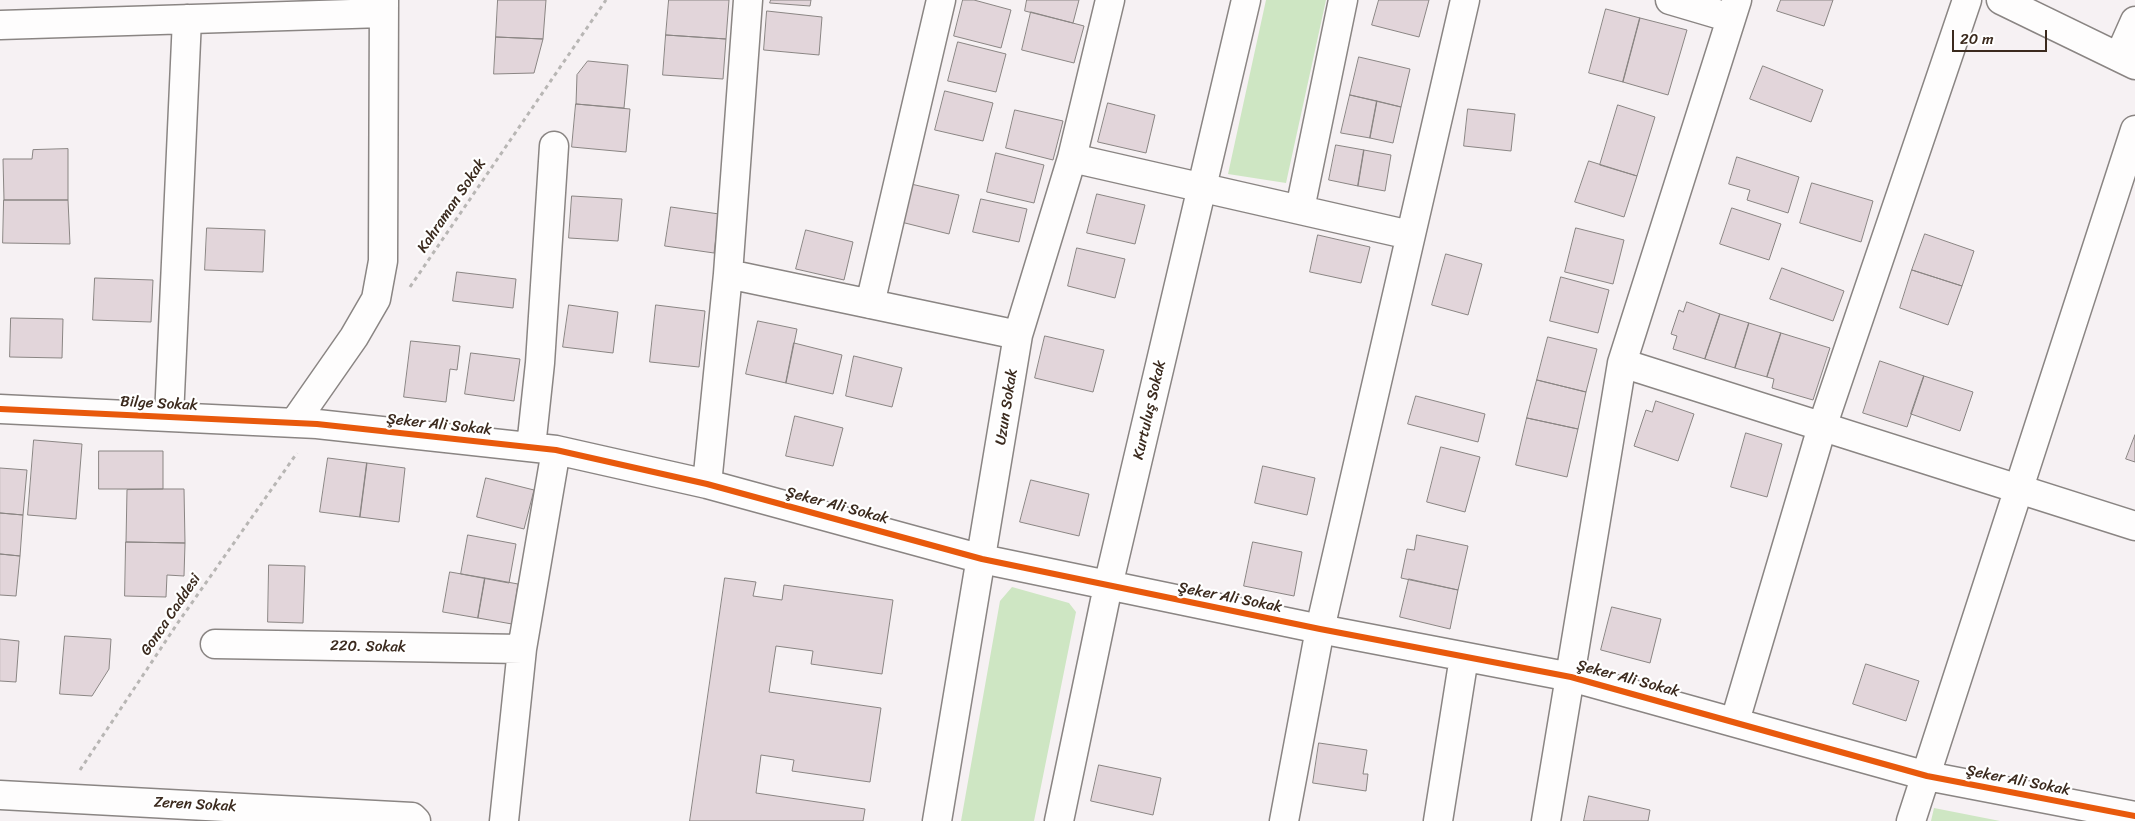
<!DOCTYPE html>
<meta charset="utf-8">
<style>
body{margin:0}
#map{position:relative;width:2135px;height:821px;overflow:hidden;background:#f6f1f3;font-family:Sriracha,sans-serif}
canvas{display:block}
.scale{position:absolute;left:1952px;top:30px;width:95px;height:22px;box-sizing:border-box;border:2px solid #3b2a1e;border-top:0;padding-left:6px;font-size:15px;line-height:18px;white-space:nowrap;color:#3b2a1e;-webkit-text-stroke:4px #fff;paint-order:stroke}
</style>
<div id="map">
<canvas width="2135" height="821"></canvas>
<div class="scale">20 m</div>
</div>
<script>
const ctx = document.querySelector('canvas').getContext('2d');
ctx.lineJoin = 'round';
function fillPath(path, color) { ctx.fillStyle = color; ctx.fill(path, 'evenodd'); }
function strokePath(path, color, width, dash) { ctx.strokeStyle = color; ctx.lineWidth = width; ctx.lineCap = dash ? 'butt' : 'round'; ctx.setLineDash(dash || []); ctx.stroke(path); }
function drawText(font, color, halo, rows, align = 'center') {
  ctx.font = font + ' Sriracha,sans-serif'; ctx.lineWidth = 4.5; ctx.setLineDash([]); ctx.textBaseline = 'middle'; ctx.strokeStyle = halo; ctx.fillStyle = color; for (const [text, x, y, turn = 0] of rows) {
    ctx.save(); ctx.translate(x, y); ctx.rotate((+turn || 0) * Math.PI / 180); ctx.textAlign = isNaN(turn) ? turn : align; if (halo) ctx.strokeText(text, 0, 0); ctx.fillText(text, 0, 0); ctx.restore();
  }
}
const green = new Path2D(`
 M1266 0H1326L1286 183 1228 174Z
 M1012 587 1069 603 1076 612 1034 821H961L1000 601Z
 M1934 808 2000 821H1931Z`);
const building = new Path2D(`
 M498 0H546L543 39 496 37Z
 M669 0H729L726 39 666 35Z
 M771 0H811L810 6 770 3Z
 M963 0H974L1011 10 1001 48 954 36Z
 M1027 0H1079L1073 23 1025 11Z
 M1379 0H1429L1419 37 1372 25Z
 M1781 0H1833L1824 26 1777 11Z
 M1606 9 1640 18 1623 82 1589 73Z
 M767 11 822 17 819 55 764 50Z
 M1031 12 1084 26 1074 63 1022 50Z
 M1640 18 1687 30 1668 95 1623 82Z
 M666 35 726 39 723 79 663 75Z
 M496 37 543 39 534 73 494 74Z
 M958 42 1006 54 996 92 948 81Z
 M1359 57 1410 69 1401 107 1350 95Z
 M588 61 628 65 624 108 576 104 577 75Z
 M1763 66 1823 90 1811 122 1750 99Z
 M945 91 993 103 983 141 935 130Z
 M1350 95 1377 101 1370 138 1341 133Z
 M1377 101 1401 107 1393 143 1370 138Z
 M1108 103 1155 115 1146 153 1098 142Z
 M576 104 630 109 626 152 572 147Z
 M1618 105 1655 117 1637 176 1600 165Z
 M1468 109 1515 114 1511 151 1464 146Z
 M1015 110 1063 121 1053 160 1006 148Z
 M1336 145 1364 150 1358 186 1329 180Z
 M68 149V200H4L3 159H32L33 150Z
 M1364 150 1391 155 1385 191 1358 186Z
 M996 153 1044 165 1034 203 987 192Z
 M1737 157 1799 177 1788 213 1747 200 1750 190 1729 184Z
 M1589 161 1637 176 1624 217 1575 202Z
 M1812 183 1873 201 1861 242 1800 223Z
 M911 184 959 195 949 234 901 222Z
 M1097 194 1145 205 1135 244 1087 233Z
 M572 196 622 199 618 241 569 238Z
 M981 199 1027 209 1019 242 973 232Z
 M4 200H68L70 244 3 243Z
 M671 207 719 214 714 253 665 246Z
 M1732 208 1781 224 1769 260 1720 244Z
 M207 228 265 230 263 272 205 270Z
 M1576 228 1624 240 1613 284 1565 272Z
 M806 230 853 242 844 280 796 269Z
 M1925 234 1974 251 1962 286 1912 270Z
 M1318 235 1370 247 1361 283 1310 272Z
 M1077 248 1125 259 1115 298 1068 286Z
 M1446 254 1482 264 1468 315 1432 305Z
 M1782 268 1844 291 1833 321 1770 299Z
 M1912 270 1962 286 1948 325 1900 308Z
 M457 272 516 279 513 308 453 301Z
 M1561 277 1609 290 1598 333 1550 321Z
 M95 278 153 280 151 322 93 320Z
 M1687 302 1720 314 1705 359 1673 349 1677 336 1671 334 1679 310 1683 312Z
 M569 305 618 312 613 353 563 347Z
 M656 305 705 311 699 367 650 362Z
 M1720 314 1749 323 1735 368 1705 359Z
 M11 318 63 319 62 358 10 357Z
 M758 321 797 329 786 383 746 374Z
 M1749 323 1781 333 1767 377 1735 368Z
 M1781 333 1830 348 1813 400 1772 388 1774 379 1767 377Z
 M1045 336 1104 350 1093 392 1035 378Z
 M1548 337 1597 349 1586 392 1537 380Z
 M411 341 460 346 457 370 450 369 446 402 404 397Z
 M794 343 842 355 833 394 786 383Z
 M471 353 520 359 514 401 465 394Z
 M854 356 902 368 892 407 846 396Z
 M1880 361 1924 376 1907 427 1863 413Z
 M1924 376 1973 392 1960 431 1911 414Z
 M1537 380 1586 392 1578 429 1527 418Z
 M1416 396 1485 414 1478 442 1408 424Z
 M1656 401 1694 414 1678 461 1634 446 1646 410 1652 412Z
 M795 416 843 428 833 466 786 456Z
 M1527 418 1578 429 1567 477 1516 465Z
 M1746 433 1782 444 1767 497 1731 487Z
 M2135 435V462L2126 459Z
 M34 440 82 444 76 519 28 515Z
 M1441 447 1480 457 1465 512 1427 502Z
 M99 451H163V489H99Z
 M328 458 367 463 360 517 320 512Z
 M367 463 405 468 399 522 360 517Z
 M1263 466 1315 478 1307 515 1255 503Z
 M0 468 27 470 23 515 0 513Z
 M486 478 534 490 524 529 477 517Z
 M1031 480 1089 494 1079 536 1020 522Z
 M163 489H184L185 543 126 542 127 490Z
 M0 513 23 515 20 556 0 554Z
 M468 535 516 544 509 583 461 574Z
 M1417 535 1468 546 1458 590 1401 578 1407 549 1414 550Z
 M126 542 185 543 184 576 167 575 166 597 125 596Z
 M1253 542 1302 552 1294 596 1244 586Z
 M0 554 20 556 16 596 0 595Z
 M269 565 305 566 303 623 268 622Z
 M450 572 485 578 478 618 443 612Z
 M485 578 518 584 512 624 478 618Z
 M725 578 756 582 753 596 782 600 784 585 893 600 882 674 811 664 813 651 776 646 769 692 881 708 870 782 792 771 794 760 761 755 756 793 865 809 863 821H690Z
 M1409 579 1458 590 1450 629 1400 617Z
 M1612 607 1661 619 1650 663 1601 650Z
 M65 636 111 639 109 669 92 696 60 694Z
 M0 639 19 641 16 682 0 681Z
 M1866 664 1919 681 1906 721 1853 704Z
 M1319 743 1367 750 1363 774H1368L1366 791 1313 783Z
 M1099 765 1161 778 1153 815 1091 801Z
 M1589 796 1650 810 1648 821H1584Z`);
const path = new Path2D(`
 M410 287 606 0
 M80 770 177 624 297 453`);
const minor = new Path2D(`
 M1670 0 1731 18
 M2001 0 2135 65
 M0 25 383 13
 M2119 57 2135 21
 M1072 158 1410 235
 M1300 209 1343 0
 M728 274 1018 335
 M870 304 941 0
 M1622 363 2135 526
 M0 409 317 424 556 450 707 484 982 559 1320 629 1571 677 1927 776 2135 816
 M169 417 187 19
 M294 423 354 337 376 299 383 261 384 0
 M531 447 540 363 554 146
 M707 484 728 274 748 0
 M215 644 522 649
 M1735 721 1822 427 1967 0
 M0 795 412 817 416 821
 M504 821 522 649 556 450
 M937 821 1018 335 1072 158 1110 0
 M1059 821 1108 586 1246 0
 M1284 821 1320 629 1465 0
 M1438 821 1464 657
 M1546 821 1622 363 1737 0
 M1911 821 2135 130`);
const cycleway = new Path2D(`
 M0 409 317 424 556 450 707 484 982 559 1320 629 1571 677 1927 776 2135 816`);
const streetNames = [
 ["Kahraman Sokak",452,206,-56],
 ["Bilge Sokak",159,404,3],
 ["Uzun Sokak",1007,407,-81],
 ["Kurtuluş Sokak",1150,410,-77],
 ["Şeker Ali Sokak",439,425,6],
 ["Şeker Ali Sokak",837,506,15],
 ["Şeker Ali Sokak",1230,598,11],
 ["Gonca Caddesi",171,615,-56],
 ["220. Sokak",368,647,1],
 ["Şeker Ali Sokak",1628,679,15],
 ["Şeker Ali Sokak",2018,781,11],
 ["Zeren Sokak",195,805,3]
];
fillPath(green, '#cee6c3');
fillPath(building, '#e2d5da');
strokePath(building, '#8a8583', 1);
strokePath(minor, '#8a8583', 31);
strokePath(path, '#b8b6b4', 3, [4, 4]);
strokePath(minor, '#fefdfd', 28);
strokePath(cycleway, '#e8590c', 6);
drawText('15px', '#3b2a1e', '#fff', streetNames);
</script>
